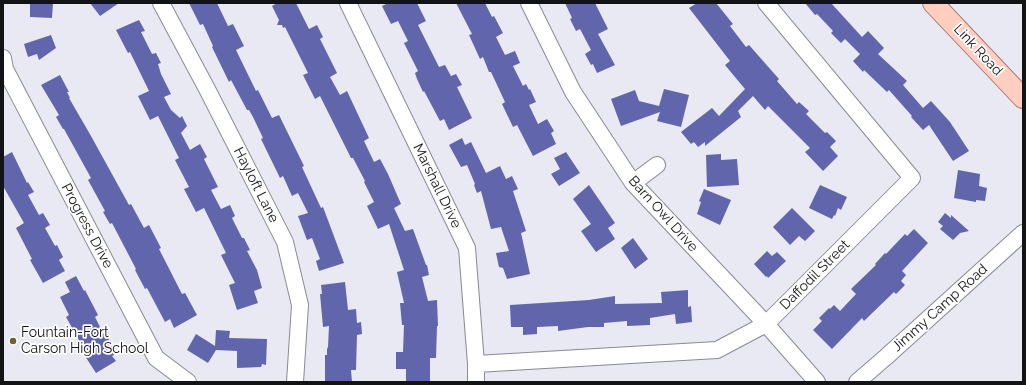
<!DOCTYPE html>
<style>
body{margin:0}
#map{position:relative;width:1026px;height:385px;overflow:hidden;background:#e8e9f3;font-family:Raleway,sans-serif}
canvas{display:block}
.frame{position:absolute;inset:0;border:4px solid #121316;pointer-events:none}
</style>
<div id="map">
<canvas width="1026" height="385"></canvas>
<div class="frame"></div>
</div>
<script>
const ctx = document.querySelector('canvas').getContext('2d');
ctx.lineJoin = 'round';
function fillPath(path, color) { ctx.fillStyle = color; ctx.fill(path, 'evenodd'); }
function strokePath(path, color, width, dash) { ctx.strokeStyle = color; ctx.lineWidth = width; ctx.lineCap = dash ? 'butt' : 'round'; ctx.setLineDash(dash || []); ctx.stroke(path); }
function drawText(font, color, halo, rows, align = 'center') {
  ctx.font = font + ' Raleway,sans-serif'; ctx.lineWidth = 3.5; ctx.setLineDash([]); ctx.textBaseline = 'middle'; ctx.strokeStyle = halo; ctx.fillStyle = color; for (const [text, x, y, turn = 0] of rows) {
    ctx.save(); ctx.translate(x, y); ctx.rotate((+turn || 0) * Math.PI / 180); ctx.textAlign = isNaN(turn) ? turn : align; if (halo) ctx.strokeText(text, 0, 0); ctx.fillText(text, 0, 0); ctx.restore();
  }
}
const building = new Path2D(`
 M30 3H53L52 18 30 17Z
 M90 3H119L100 16Z
 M189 3H217L228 26 233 24 244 46 236 50 256 91 258 90 272 118 279 115 304 166 302 167 321 208 323 207 344 263 319 271 316 261 320 259 312 238 307 240 298 216 308 213 298 193 292 196 283 176 280 178 261 139 263 138 253 117 249 110H247L231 80 229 82 212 47 213 46 203 24 200 25Z
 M277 3H296L309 29 317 25 323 37 320 39 337 73 330 77 340 95 347 91 369 138 364 141 374 162 380 159 388 174 401 204 394 208 405 231 413 229 426 265H427L429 275 422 277 428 301 437 300 438 326H437L436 358H430V382H406V369H396V352H403L404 325H402L400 303H404L397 272 404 270 389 224 378 229 367 206 374 202 364 182 365 181 353 158H351L320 96 315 99 303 75 308 73 285 27 283 28 282 25H277L279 20 272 6Z
 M388 3H417L426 21 418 25 439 67 445 65 451 76 456 74 462 85 457 87 472 118 449 130 444 119 440 121 424 91 423 92 417 79 415 73 418 71 404 43 408 41 398 21 391 24 382 6Z
 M456 3H485L492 17 494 16 503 33 496 37 505 55 515 51 520 63 513 66 523 86 526 84 529 90 530 89 536 102 529 105 538 124 547 119 554 131 551 133 556 144 533 156 517 125 513 127 502 104 505 102 491 72H489L483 57 480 59 469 35 472 34Z
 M565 3H595L608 29 598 34 615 65 597 73 593 64 591 65 585 54 591 50 580 29 576 31 570 19 572 18Z
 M697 3H716L733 24 730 26 746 47 749 45 779 79 777 81 797 104 799 102 809 111 806 114 825 133 827 132 836 141 830 147 838 156 823 171 805 152 810 148 768 106 765 110 753 96 738 111 741 117 705 146V142L698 147 694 142 691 144 681 132 712 108 719 116 745 89 725 65 730 61 689 8Z
 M805 3H831L862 37 868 31 884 48 878 54 907 81 903 85 923 108 931 101 950 122 969 151 953 161 929 125 923 130 911 117 912 116 889 90 887 92 864 70 863 72 853 61 860 54 845 39 841 43 831 33 833 31 817 14 815 15Z
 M139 20 145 31 141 32 152 54 156 53 161 63 158 64 161 74 171 94 164 97 171 110 180 118 182 116 187 126 181 133 190 150 200 144 207 157 204 159 218 187 211 190 221 209 230 205 235 216 232 218 242 238H244L250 250 247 251 257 270 262 288 254 291 258 303 237 310 229 285 235 283 221 255 226 253 204 208 196 212 184 189 189 187 175 160 179 158 158 116 150 120 138 96 149 91 130 52 128 53 116 30Z
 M51 35 56 48 39 60 37 54 28 57 24 44Z
 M60 75 69 92H67L70 98H69L91 136 129 205 131 204 144 228 149 225 161 248 159 249 182 294 185 293 197 315 174 328 170 319 165 322 147 288 145 289 135 270 136 269 112 223 110 224 103 212 105 211 88 180 91 178 64 129H63L56 117 59 115 41 85Z
 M664 89 689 95 681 127 657 121 660 112 621 126 611 99 635 90 639 101 659 106Z
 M462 138 465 145 471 142 486 173 500 166 506 179 512 176 518 189 513 191 526 231 521 233 530 274 507 279 503 268 499 267 496 253 509 251 501 227 491 229 481 191 477 193 474 185 475 184 467 165 461 167 449 145Z
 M12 152 27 183 28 182 34 192 28 195 39 215 43 213 50 225 45 228 55 246 57 245 63 257 59 260 65 271 43 283 30 260 32 259 16 228 24 223 3 186V157Z
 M566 152 580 173 559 186 551 174 560 169 554 158Z
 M721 154V160L737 159 739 185 707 187 706 155Z
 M958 170 980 174 979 186 987 188 985 201 976 200V202L954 198Z
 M589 185 615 223 608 228 615 239 596 252 581 231 591 224 573 199Z
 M820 185 847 197 841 210 838 208 835 216 834 215 832 219 809 208Z
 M704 189 731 200 720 225 697 214 701 202 699 201Z
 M792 208 815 231 805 241 799 236 790 245 773 227Z
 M945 213 951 218V215L969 231 960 233 953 240 940 229 943 226 938 222Z
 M914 229 928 243 902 271 906 275 901 281 905 285 896 294 894 292 864 321 862 318 832 349 813 330 822 321 819 318 829 308 830 309 834 305 840 311 856 294 851 289 876 265 875 264 885 253 886 254 905 234 907 236Z
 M633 238 648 259 635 269 621 248Z
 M767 251 772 256 777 252 786 261 768 278 767 276 766 277 754 264Z
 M76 276 84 291 85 290 98 315 95 317 106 339 108 338 115 351 113 352 114 355 112 356 116 361 96 373 83 353 85 351 66 317 69 315 60 297 70 292 65 282Z
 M345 282 348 310 356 309 357 323 361 322 362 334 357 335 356 370H351L352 382H325V355H327V349L328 347 329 326 323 327 320 294H322L321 285Z
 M688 290V307L691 306 692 322 676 324 675 314 650 318V325L627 326V321L604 323V327H588L558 331V326L537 327V334L523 335V327H511L510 305 589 300 615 296V304L662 303 661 292Z
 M216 330 230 331 229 338 267 339 266 365 262 364 261 367 237 368V351L216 350 208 363 187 350 196 334 215 346Z`);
const minor = new Path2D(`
 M161 3 207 89 285 242 300 305 295 382
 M348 3 467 248 476 364V382
 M529 3 573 92 633 183 766 324 817 382
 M3 58 5 69 156 358 188 382
 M633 183 657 165
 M476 364 717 350 766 324 912 178 766 3
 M857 382 886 357 1023 233`);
const major = new Path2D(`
 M933 3 1023 98`);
const markers = [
 [13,341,4,"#6d632f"]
];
const streetNames = [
 ["Link Road",978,50,47],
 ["Hayloft Lane",256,185,63],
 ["Marshall Drive",437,186,64],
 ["Barn Owl Drive",663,214,48],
 ["Progress Drive",87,226,62],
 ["Daffodil Street",815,275,-45],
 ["Jimmy Camp Road",940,308,-42]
];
const poiNames = [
 ["Fountain-Fort",21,333],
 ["Carson High School",21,349]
];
fillPath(building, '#6165ab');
strokePath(minor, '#898a93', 18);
strokePath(major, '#ac786a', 22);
strokePath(minor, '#fff', 16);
strokePath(major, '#ffcec1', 20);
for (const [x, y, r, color] of markers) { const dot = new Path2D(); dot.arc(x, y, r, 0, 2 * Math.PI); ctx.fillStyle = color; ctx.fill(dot); strokePath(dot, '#fff', 1.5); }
drawText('14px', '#121316', '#fff', streetNames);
drawText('14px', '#121316', '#fff', poiNames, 'left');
</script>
